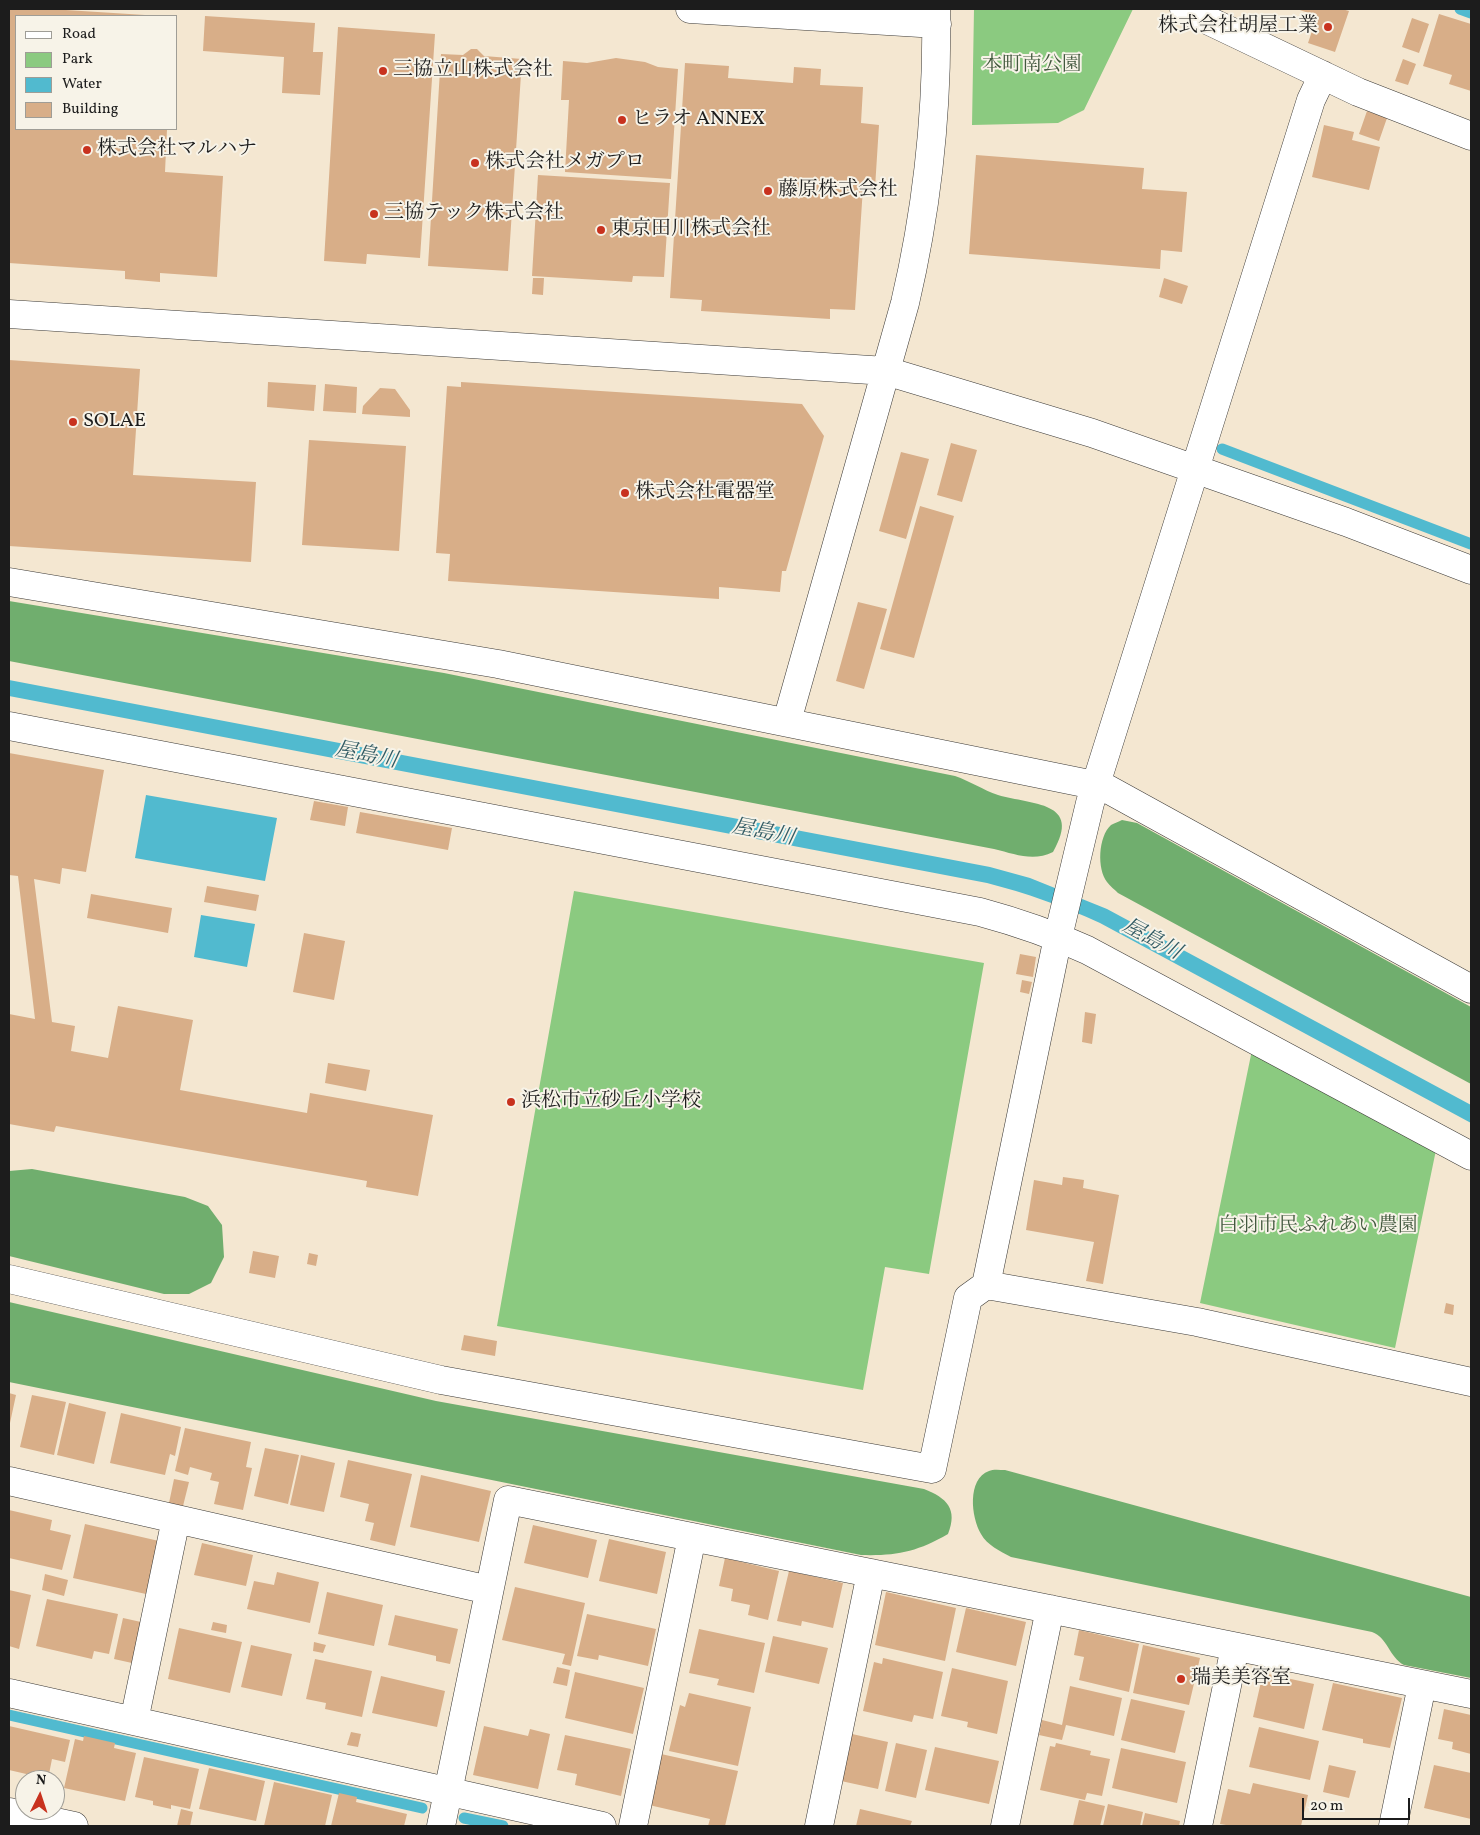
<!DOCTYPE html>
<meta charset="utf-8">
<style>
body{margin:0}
#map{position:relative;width:1480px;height:1835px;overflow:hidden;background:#f4e7d1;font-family:Vollkorn,serif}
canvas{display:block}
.frame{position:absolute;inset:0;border:10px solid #1c1c1c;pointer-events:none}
.legend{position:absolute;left:15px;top:15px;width:162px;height:115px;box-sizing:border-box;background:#f7f3e8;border:1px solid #9f9d96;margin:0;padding:6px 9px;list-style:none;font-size:15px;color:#1c1c1c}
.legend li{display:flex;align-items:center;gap:10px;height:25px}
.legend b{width:25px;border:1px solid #9f9d96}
.north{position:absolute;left:15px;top:1770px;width:50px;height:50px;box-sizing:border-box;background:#f7f3e8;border:1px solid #9f9d96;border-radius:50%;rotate:4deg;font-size:14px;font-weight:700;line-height:20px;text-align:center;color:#1c1c1c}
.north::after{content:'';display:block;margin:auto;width:18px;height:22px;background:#c8321e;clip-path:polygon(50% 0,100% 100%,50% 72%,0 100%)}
.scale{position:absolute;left:1302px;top:1798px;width:108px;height:22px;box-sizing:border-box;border:2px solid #1c1c1c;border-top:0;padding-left:6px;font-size:15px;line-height:18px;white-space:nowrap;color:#1c1c1c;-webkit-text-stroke:4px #f7f3e8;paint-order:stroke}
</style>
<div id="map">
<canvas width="1480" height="1835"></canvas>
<div class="frame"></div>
<ul class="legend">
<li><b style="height:6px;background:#fff"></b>Road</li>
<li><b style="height:14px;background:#8bca80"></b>Park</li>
<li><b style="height:14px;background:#51bacf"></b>Water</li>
<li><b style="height:14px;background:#d8ae88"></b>Building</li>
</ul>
<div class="north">N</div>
<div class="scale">20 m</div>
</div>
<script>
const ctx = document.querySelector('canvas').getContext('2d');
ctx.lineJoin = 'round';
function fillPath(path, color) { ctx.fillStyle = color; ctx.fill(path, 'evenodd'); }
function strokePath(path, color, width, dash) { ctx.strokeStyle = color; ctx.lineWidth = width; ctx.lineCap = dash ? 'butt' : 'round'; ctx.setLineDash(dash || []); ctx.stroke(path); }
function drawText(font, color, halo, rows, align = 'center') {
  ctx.font = font + ' Vollkorn,"Noto Serif JP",serif'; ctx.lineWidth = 4; ctx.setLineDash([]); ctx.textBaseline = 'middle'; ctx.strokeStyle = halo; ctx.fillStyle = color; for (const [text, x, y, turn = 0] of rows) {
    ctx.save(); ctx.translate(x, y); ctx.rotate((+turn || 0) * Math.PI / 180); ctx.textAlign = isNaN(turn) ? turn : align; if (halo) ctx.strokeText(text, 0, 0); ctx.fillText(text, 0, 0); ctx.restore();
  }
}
const green = new Path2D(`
 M974 9H1133L1084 110 1058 123 972 125Z
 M574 891 984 963 929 1274 885 1267 863 1390 497 1326Z
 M1252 1050 1436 1150 1395 1348 1200 1303Z`);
const forest = new Path2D(`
 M9 601 444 673 955 776C970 781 983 790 998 795 1032 805 1083 801 1053 852 1033 862 1015 854 994 849L9 661Z
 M1122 820 1137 823 1471 1007V1084L1118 893C1115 890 1110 886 1107 882 1097 869 1098 837 1111 825 1114 823 1119 822 1122 820Z
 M32 1169 185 1197 208 1206 222 1225 224 1257 211 1283 189 1294H164L9 1256V1171Z
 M9 1302 436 1401 924 1489C947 1498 958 1509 948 1534 917 1552 896 1556 861 1555L9 1382Z
 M1005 1470 1471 1597V1678L1404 1665C1389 1657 1388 1638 1372 1632L1011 1557C1000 1551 987 1545 981 1534 971 1517 967 1479 989 1471 993 1469 1000 1470 1005 1470Z`);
const water = new Path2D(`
 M9 680 990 867 1030 878 1107 909 1471 1105V1123L1100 923C1063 906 1026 893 987 883L9 696Z
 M146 795 277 818 265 881 135 858Z
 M201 915 255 924 247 967 194 957Z`);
const stream = new Path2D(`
 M1460 9 1471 13
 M1222 449 1471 544
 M9 1715 422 1808
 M464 1818 503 1826`);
const building = new Path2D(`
 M9 9H50L145 15 16 16V129H167L165 172 223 176 217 277 160 273V282L125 279V271L9 263Z
 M1297 9H1342L1349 11 1335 52 1308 43 1317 16Z
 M1439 14 1471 24V91L1449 84 1452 75 1423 66Z
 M205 16 315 23 313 52H323L320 95 282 93 284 57 203 51Z
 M1412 18 1429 24 1419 53 1402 47Z
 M338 27 435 34 420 258 367 254 366 264 324 261Z
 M471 49H477L484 56 522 59 508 271 428 266 441 54 463 55Z
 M616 58 645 62 658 67 678 69 671 179 565 172 569 100H561L563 61 587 63Z
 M1403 59 1416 64 1408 85 1395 81Z
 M685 63 729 66 728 78 793 83 794 67 821 69 820 85 863 87 861 123 879 125 875 188 863 187 855 310 830 309V319L701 311 702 300 670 298Z
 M1367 111 1387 118 1379 141 1359 134Z
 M1324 125 1354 132 1352 140 1380 147 1369 190 1312 177Z
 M976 155 1144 168 1142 189 1187 192 1182 252 1161 250 1160 269 969 254Z
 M538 175 670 183 664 277 633 276 632 282 532 276Z
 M533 278H544L543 295 532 294Z
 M1164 278 1188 286 1182 304 1159 297Z
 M9 360 140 369 133 475 256 482 251 562 9 546Z
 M268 382 316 385 314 411 267 407Z
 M461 382 802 404 824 436 786 571H782L780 592 719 587V599L448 581 450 554 436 553 447 386 461 387Z
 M325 384 357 387 356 413 323 411Z
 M380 388 395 389 410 410V417L362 414 363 406Z
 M309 440 406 446 399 551 302 545Z
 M951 443 977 450 962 502 937 495Z
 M901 452 929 459 906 539 879 531Z
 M920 506 954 516 914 658 880 649Z
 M858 602 887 609 864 689 836 681Z
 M9 753 104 770 86 872 62 868 60 884 34 879 52 1022 75 1026 71 1051 108 1058 118 1006 193 1020 180 1090 307 1113 310 1093 433 1115 418 1196 366 1187 367 1181 56 1126 54 1132 9 1124V1014L35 1019 18 876 9 875Z
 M314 801 348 807 345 826 310 820Z
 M360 812 452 828 448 850 356 833Z
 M207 886 259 895 256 911 204 902Z
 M91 894 172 908 168 933 87 918Z
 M304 933 345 941 334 1000 293 992Z
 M1020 954 1036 957 1033 977 1016 974Z
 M1022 980 1032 982 1029 994 1020 992Z
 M1085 1012 1096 1014 1092 1044 1082 1042Z
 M328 1063 370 1070 366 1091 325 1083Z
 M1063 1177 1084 1180 1083 1188 1119 1195 1103 1284 1086 1281 1094 1242 1026 1230 1034 1180 1062 1185Z
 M253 1251 279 1256 275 1278 249 1273Z
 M309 1253 318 1255 316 1266 307 1264Z
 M1446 1303 1454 1305 1453 1315 1444 1313Z
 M464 1335 497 1341 495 1356 461 1350Z
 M9 1393 16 1395 10 1423H9Z
 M32 1395 66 1402 54 1455 20 1447Z
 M69 1403 106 1412 94 1464 57 1455Z
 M121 1413 181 1427 175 1456 170 1454 165 1475 110 1463Z
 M185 1428 251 1442 246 1467 252 1468 243 1510 214 1504 219 1482 210 1480 212 1473 190 1467 188 1475 175 1471Z
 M265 1448 299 1455 288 1504 254 1496Z
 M301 1455 335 1463 324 1512 290 1505Z
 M348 1460 412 1474 395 1546 370 1540 374 1523 365 1521 369 1504 340 1497Z
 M421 1475 491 1491 479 1542 410 1527Z
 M174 1479 189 1482 183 1506 169 1503Z
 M9 1510 52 1520 50 1530 71 1535 62 1570 9 1558Z
 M85 1524 159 1541 146 1594 73 1578Z
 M533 1525 597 1540 588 1578 524 1563Z
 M609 1539 666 1552 657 1594 599 1581Z
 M202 1543 253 1555 246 1586 194 1575Z
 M725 1558 779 1571 768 1620 748 1615 750 1605 731 1601 733 1589 719 1586Z
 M789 1571 843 1583 833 1628 802 1621 801 1626 777 1621Z
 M277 1572 319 1582 310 1623 247 1609 254 1581 274 1585Z
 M45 1574 68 1580 64 1596 42 1590Z
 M515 1587 585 1603 571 1666 562 1664 565 1654 502 1640Z
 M9 1590 31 1595 19 1649 9 1646Z
 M327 1592 383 1605 374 1646 318 1634Z
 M886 1592 956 1608 945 1661 875 1645Z
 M47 1599 118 1614 109 1654 94 1651 92 1659 36 1646Z
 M966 1608 1026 1622 1016 1666 956 1652Z
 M587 1614 656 1629 648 1666 599 1655 598 1660 577 1656Z
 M395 1615 458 1629 450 1664 436 1661V1656L388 1645Z
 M123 1618 141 1622 132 1663 114 1659Z
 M213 1622 227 1625 226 1633 211 1630Z
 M179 1628 242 1642 230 1693 168 1679Z
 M699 1629 765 1643 754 1693 717 1685 719 1679 689 1673Z
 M1079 1630 1139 1644 1129 1692 1079 1680 1084 1657 1074 1655Z
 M773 1636 828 1648 819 1684 765 1672Z
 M314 1642 326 1645 323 1653 313 1651Z
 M251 1645 292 1654 282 1696 241 1687Z
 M1143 1645 1200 1658 1189 1705 1133 1693Z
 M883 1658 943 1672 933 1719 914 1715 912 1722 863 1711 874 1662 882 1664Z
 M315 1659 372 1671 362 1717 325 1709 326 1703 306 1699Z
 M557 1667 570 1670 567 1686 553 1683Z
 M952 1668 1008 1681 997 1734 967 1727 968 1722 941 1716Z
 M575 1672 644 1688 633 1734 565 1718Z
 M1263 1673 1314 1684 1304 1729 1253 1717Z
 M381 1676 445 1691 437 1727 372 1713Z
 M1333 1683 1402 1698 1390 1748 1363 1743V1739L1322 1730Z
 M1070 1686 1122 1698 1114 1736 1066 1725 1062 1740 1039 1735 1042 1720 1062 1725Z
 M689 1693 751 1707 738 1766 669 1751 680 1705 685 1707Z
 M1131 1699 1185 1711 1175 1753 1121 1740Z
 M1444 1709 1471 1715V1754L1452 1749 1453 1742 1438 1739Z
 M9 1726 70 1740 65 1762 52 1759 48 1779 9 1770Z
 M484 1726 528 1736 530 1729 550 1734 538 1789 473 1775Z
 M1259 1727 1319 1741 1310 1780 1249 1767Z
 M351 1732 361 1734 358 1747 347 1745Z
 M852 1734 888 1742 878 1789 841 1781Z
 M565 1735 631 1749 621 1796 575 1785 577 1774 557 1770Z
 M84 1736 115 1743 114 1748 136 1753 125 1801 64 1788 75 1739 83 1741Z
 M896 1743 927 1750 916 1798 885 1791Z
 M1056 1743 1091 1751 1090 1755 1110 1759 1102 1796 1087 1793 1085 1800 1040 1790 1050 1746 1055 1747Z
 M935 1747 999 1761 989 1804 925 1790Z
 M1121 1748 1186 1762 1177 1803 1112 1788Z
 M661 1754 738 1771 725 1826H708L710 1819 649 1805Z
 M144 1757 199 1769 190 1809 171 1805V1809L153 1805V1801L135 1797Z
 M1329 1765 1356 1771 1349 1798 1323 1792Z
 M1434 1765 1471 1773V1819L1424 1808Z
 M209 1768 265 1781 256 1821 199 1809Z
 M274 1782 332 1795 325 1826H264Z
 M1253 1783 1308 1795 1301 1826H1232L1220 1824 1228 1789 1250 1794Z
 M339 1793 357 1797 356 1802 407 1814 404 1826H331Z
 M1079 1800 1105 1806 1100 1826H1073Z
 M1108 1804 1143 1812 1140 1826H1103Z
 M181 1809 193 1812 190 1826H177Z
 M860 1809 912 1821 910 1826H856Z
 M1145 1813 1180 1821 1179 1826H1142Z`);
const minor = new Path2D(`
 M1184 9 1358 92 1471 136
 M886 371 1092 433 1346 522 1471 570
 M9 582 498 664 1104 787 1471 989
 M9 726 980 912C1017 922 1052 934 1087 950L1471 1156
 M9 1279 441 1380 932 1469 968 1298 986 1285 1197 1322 1471 1382
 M986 1285 1058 937 1090 803 1311 100 1323 75
 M9 1481 489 1590
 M9 1693 602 1826
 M134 1721 176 1519
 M9 1812 74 1826
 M441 1826 508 1500 1471 1694
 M633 1826 692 1537
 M819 1826 871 1573
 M1005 1826 1050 1609
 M1198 1826 1235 1647
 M1393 1826 1422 1685`);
const tertiary = new Path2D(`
 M690 9 937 24
 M9 314 886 371
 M787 721 905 303C928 205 938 109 936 9`);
const markers = [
 [1328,27,5,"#c8321e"],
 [383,71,5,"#c8321e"],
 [622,120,5,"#c8321e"],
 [87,150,5,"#c8321e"],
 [475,163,5,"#c8321e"],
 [768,191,5,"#c8321e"],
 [374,214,5,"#c8321e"],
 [601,230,5,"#c8321e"],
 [73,422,5,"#c8321e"],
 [625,493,5,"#c8321e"],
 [511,1102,5,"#c8321e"],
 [1181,1679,5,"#c8321e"]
];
const poiNames = [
 ["株式会社胡屋工業",1318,27,"right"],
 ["三協立山株式会社",393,71],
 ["ヒラオ ANNEX",632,120],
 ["株式会社マルハナ",97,150],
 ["株式会社メガプロ",485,163],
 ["藤原株式会社",778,191],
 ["三協テック株式会社",384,214],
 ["東京田川株式会社",611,230],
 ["SOLAE",83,422],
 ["株式会社電器堂",635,493],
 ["浜松市立砂丘小学校",521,1102],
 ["瑞美美容室",1191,1679]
];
const parkNames = [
 ["本町南公園",1032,66],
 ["白羽市民ふれあい農園",1318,1227]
];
const waterNames = [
 ["屋島川",366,757,11],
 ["屋島川",763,834,11],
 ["屋島川",1151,941,28]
];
fillPath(green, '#8bca80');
fillPath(forest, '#70ae6e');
fillPath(water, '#51bacf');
strokePath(stream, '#51bacf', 11);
fillPath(building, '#d8ae88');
strokePath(minor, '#3c3a37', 29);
strokePath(tertiary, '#3c3a37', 29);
strokePath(minor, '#fff', 28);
strokePath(tertiary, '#fff', 28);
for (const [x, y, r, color] of markers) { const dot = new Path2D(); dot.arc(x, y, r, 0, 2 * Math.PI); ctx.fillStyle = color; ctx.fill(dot); strokePath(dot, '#f7f3e8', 2); }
drawText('20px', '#1c1c1c', '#f7f3e8', poiNames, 'left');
drawText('20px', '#43593f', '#f7f3e8', parkNames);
drawText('italic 21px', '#315b64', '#f7f3e8', waterNames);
</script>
